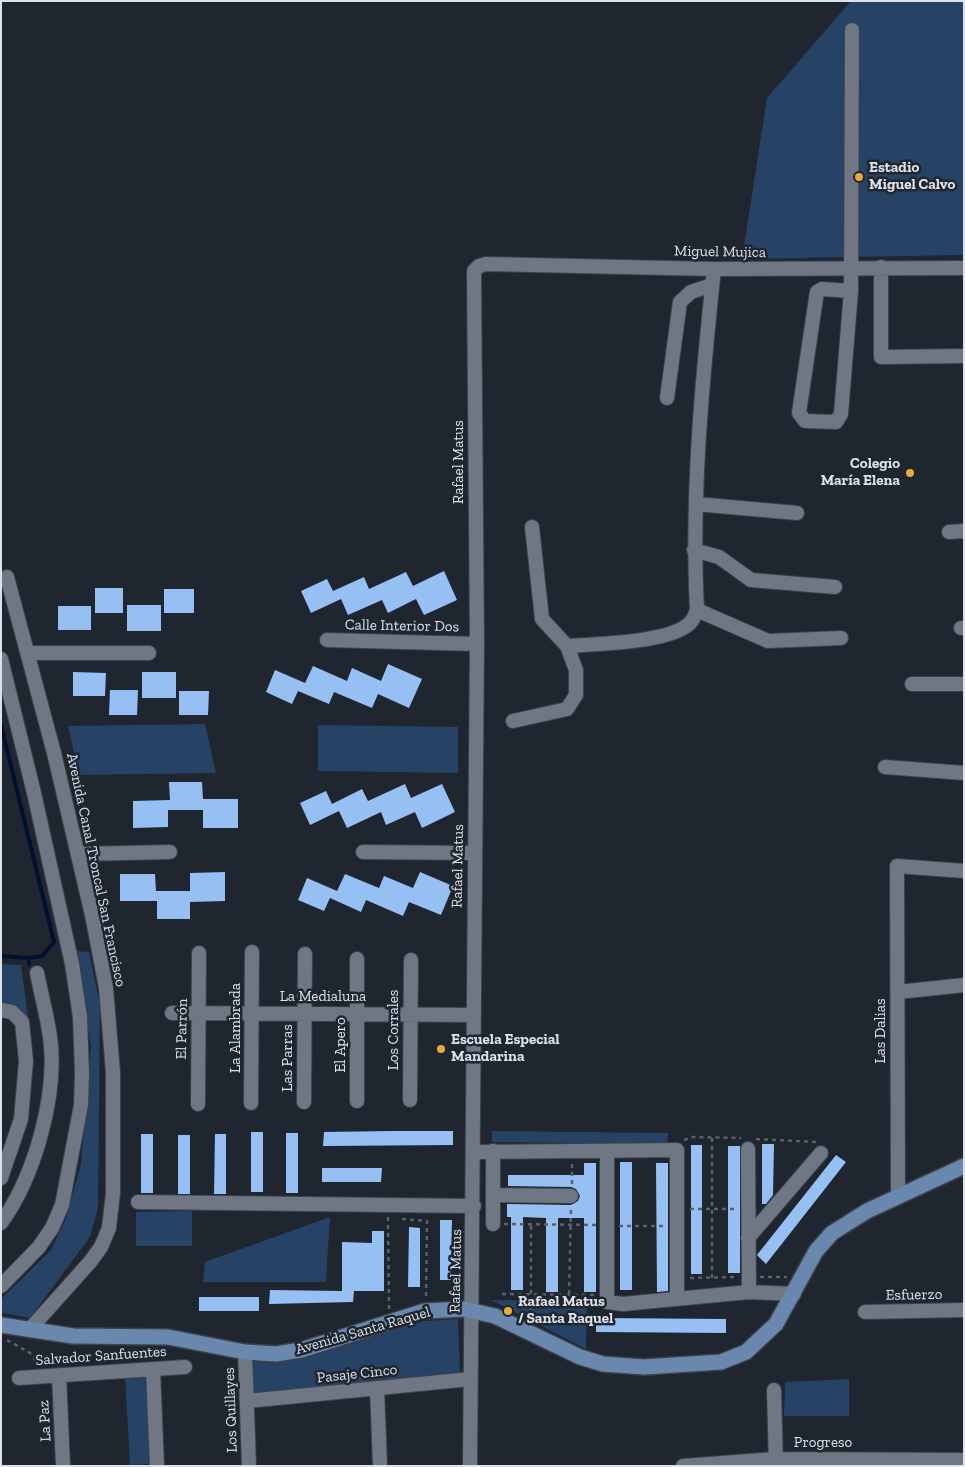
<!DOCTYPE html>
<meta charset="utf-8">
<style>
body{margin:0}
#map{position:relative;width:965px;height:1467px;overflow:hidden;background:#1f2630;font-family:"Zilla Slab",serif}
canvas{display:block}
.frame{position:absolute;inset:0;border:2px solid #dde2e9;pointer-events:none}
</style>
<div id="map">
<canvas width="965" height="1467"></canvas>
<div class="frame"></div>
</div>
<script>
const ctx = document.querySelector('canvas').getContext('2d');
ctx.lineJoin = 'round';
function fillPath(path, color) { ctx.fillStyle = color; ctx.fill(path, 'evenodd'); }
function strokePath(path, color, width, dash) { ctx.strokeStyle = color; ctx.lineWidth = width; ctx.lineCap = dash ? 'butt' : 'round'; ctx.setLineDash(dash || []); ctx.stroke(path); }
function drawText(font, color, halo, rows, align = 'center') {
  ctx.font = font + ' "Zilla Slab",serif'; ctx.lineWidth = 5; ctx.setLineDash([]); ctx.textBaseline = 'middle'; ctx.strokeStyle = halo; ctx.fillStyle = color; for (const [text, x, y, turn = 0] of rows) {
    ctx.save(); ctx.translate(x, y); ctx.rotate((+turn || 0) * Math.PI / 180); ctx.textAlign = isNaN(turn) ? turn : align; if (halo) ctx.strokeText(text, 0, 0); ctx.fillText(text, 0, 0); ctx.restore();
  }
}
const green = new Path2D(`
 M851 1H964V255L742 259 767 98Z
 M205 724 216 773 79 775 68 726Z
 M318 725 458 727V773L318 771Z
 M77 951 89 952 100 1005 98 1208 90 1237 30 1318 1 1313V1299L51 1250 66 1218 81 1164 91 1047Z
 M1 964 21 965 28 1017 17 1009 1 1007Z
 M492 1131 668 1133 667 1144 492 1142Z
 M192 1211V1246H136V1212Z
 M330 1217 326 1282H203L205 1262Z
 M491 1300 587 1301 586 1349Z
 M458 1319 460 1374 250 1394 249 1362 297 1357 424 1321Z
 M147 1376 152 1464 130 1465 125 1377Z
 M849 1379V1416H784L785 1382Z`);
const stream = new Path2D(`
 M1 725 54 942 42 956 29 958V964
 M1 956 29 958`);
const building = new Path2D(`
 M444 571 457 600 424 615 416 599 388 613 382 600 348 615 341 599 311 613 301 591 327 579 333 591 364 577 369 589 406 572 413 586Z
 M95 588H123V613H95Z
 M164 589H194V613H164Z
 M127 605H161V631H127Z
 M58 606H91V630H58Z
 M388 664 422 679 409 708 378 694 372 708 334 692 329 704 298 691 292 704 266 692 275 670 305 683 313 666 347 681 352 668 381 681Z
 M73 672 106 673 105 696H73Z
 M142 672H176V698H142Z
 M110 690H138L137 715H109Z
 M179 691H209L208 715H179Z
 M169 782H202L203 799H238V828H203V810H168V827L133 828V801L170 800Z
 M405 784 411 798 442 784 455 812 422 828 415 812 386 825 381 812 347 828 339 811 310 825 300 803 326 791 332 804 362 789 368 801Z
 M225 872V901L190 902V919H157V901H120V874H155L156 891H190V873Z
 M420 872 453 886 441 915 409 902 403 916 366 900 361 912 330 898 324 911 298 900 307 878 337 891 345 874 379 888 384 876 413 888Z
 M393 1131H453V1145L323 1146 324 1132Z
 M251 1132H263V1192H251Z
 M286 1133H298V1193H286Z
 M141 1134H153V1193H141Z
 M215 1134H226V1194H214Z
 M178 1135H190V1194H178Z
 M762 1144H774L773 1195 766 1204H762Z
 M691 1145H702V1274H691Z
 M728 1146H740V1273H728Z
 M836 1155 846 1162 766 1264 757 1255Z
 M620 1162H632V1290H620Z
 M584 1163H596V1292H584V1218H558V1292H546V1218L523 1217V1290H511V1217H507V1204L571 1205 578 1201 580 1196 576 1189 571 1187 508 1186V1175H584Z
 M656 1163H668V1291L657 1292Z
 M322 1168H382L381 1182H322Z
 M440 1220H452L451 1280H440Z
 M409 1227 420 1228V1287H408Z
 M372 1231H384V1291H354L353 1302 269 1304 270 1290 342 1291V1242L372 1243Z
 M199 1297H259V1311H199Z
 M596 1318 726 1319V1333L596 1332Z`);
const path = new Path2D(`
 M756 1139 818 1142
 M684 1140 693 1137 741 1138
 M572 1184V1162
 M690 1209H737
 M388 1217 389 1309
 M402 1219 427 1221 426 1298
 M504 1224 596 1225
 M619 1226H666
 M760 1277H787
 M690 1278 737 1277
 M712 1278V1138
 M502 1294 596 1295
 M569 1294 571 1207
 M527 1317 531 1307V1225
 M7 1340 30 1353 39 1365`);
const minor = new Path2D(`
 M881 267V357L964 356
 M822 289 851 291 841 414 836 422 805 421 799 413 816 298 817 292Z
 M851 291 852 30
 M667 398 680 302 691 292 712 285
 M696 504 797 513
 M949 532 964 531
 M694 550 719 557 751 580 835 587
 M7 577 54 753 92 915 106 988 113 1073V1193L109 1228 101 1247 90 1262 31 1328
 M697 610 768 641 841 638
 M961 628H964
 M327 640 477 644
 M567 646C596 644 670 643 690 623 694 619 695 615 697 610 691 496 702 382 714 269
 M29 653H149
 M1 659 34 793 72 964 80 1017 82 1074 81 1105 62 1205 52 1228 39 1247 1 1286
 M912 684H964
 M513 721 567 709 576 695V670L567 646 542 619 532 527
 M885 767 964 773
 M363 852 475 853
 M79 854 170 852
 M357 959V1101
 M898 992 964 985
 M1 1010 12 1012 22 1022 26 1061 21 1119 1 1178
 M172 1013 473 1015
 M410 1100 411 960
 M304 1102 305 954
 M251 1103 252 952
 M198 1104 199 953
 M748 1149 749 1292
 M607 1151V1302L623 1304 749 1292 794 1294
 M474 1152 677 1150V1299
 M493 1195 571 1196
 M898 1196 897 866 964 871
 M138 1202 474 1206
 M1 1223C35 1176 58 1093 50 1037 47 1015 41 994 37 973
 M493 1224V1151
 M748 1238 821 1153
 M865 1312 964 1310
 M245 1352 249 1466
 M153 1369 157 1466
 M59 1375 63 1466
 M19 1378 185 1367
 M377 1388 380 1466
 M774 1390 776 1466
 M247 1401 470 1379
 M470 1466 477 644 474 271 479 266 486 264 714 269 964 268
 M683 1466 775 1459 964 1460`);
const major = new Path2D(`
 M1 1325 73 1336 168 1337 245 1352 276 1354 301 1350 425 1311 464 1309 495 1316 580 1357 603 1364 644 1367 721 1362 746 1352 776 1324 816 1251 832 1233 867 1211 964 1166`);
const markers = [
 [859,177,5,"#eda83c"],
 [910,473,5,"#eda83c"],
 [441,1049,5,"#eda83c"],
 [508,1311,5,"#eda83c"]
];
const poiNames = [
 ["Estadio",869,168],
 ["Miguel Calvo",869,185],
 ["Colegio",900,464,"right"],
 ["María Elena",900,481,"right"],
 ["Escuela Especial",451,1040],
 ["Mandarina",451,1057],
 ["Rafael Matus",518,1302],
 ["/ Santa Raquel",518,1319]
];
const streetNames = [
 ["Miguel Mujica",720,252,1],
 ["Rafael Matus",459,462,-90],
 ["Calle Interior Dos",402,626,1],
 ["Rafael Matus",458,866,-89],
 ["Avenida Canal Troncal San Francisco",96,870,78],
 ["La Medialuna",323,997],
 ["La Alambrada",236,1028,-90],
 ["El Parrón",182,1029,-89],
 ["Los Corrales",394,1030,-90],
 ["Las Dalias",881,1031,-90],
 ["El Apero",341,1045,-90],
 ["Las Parras",288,1058,-90],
 ["Rafael Matus",456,1271,-89],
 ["Esfuerzo",914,1295,-1],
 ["Avenida Santa Raquel",363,1331,-16],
 ["Salvador Sanfuentes",101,1356,-4],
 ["Pasaje Cinco",357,1374,-6],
 ["Los Quillayes",231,1410,-92],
 ["La Paz",45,1421,-93],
 ["Progreso",823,1443]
];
fillPath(green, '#264264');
strokePath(stream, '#001130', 4);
fillPath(building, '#96c0f3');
strokePath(minor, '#3b424a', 16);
strokePath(major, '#3b424a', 18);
strokePath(path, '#5b616a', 2.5, [4, 4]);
strokePath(minor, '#6e7783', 14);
strokePath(major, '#6a88ad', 15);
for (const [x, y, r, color] of markers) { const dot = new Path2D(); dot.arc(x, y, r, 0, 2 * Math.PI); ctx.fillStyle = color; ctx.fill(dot); strokePath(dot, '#1f2630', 2); }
drawText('bold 15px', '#dde2e9', '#1f2630', poiNames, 'left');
drawText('15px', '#dde2e9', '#1f2630', streetNames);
</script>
